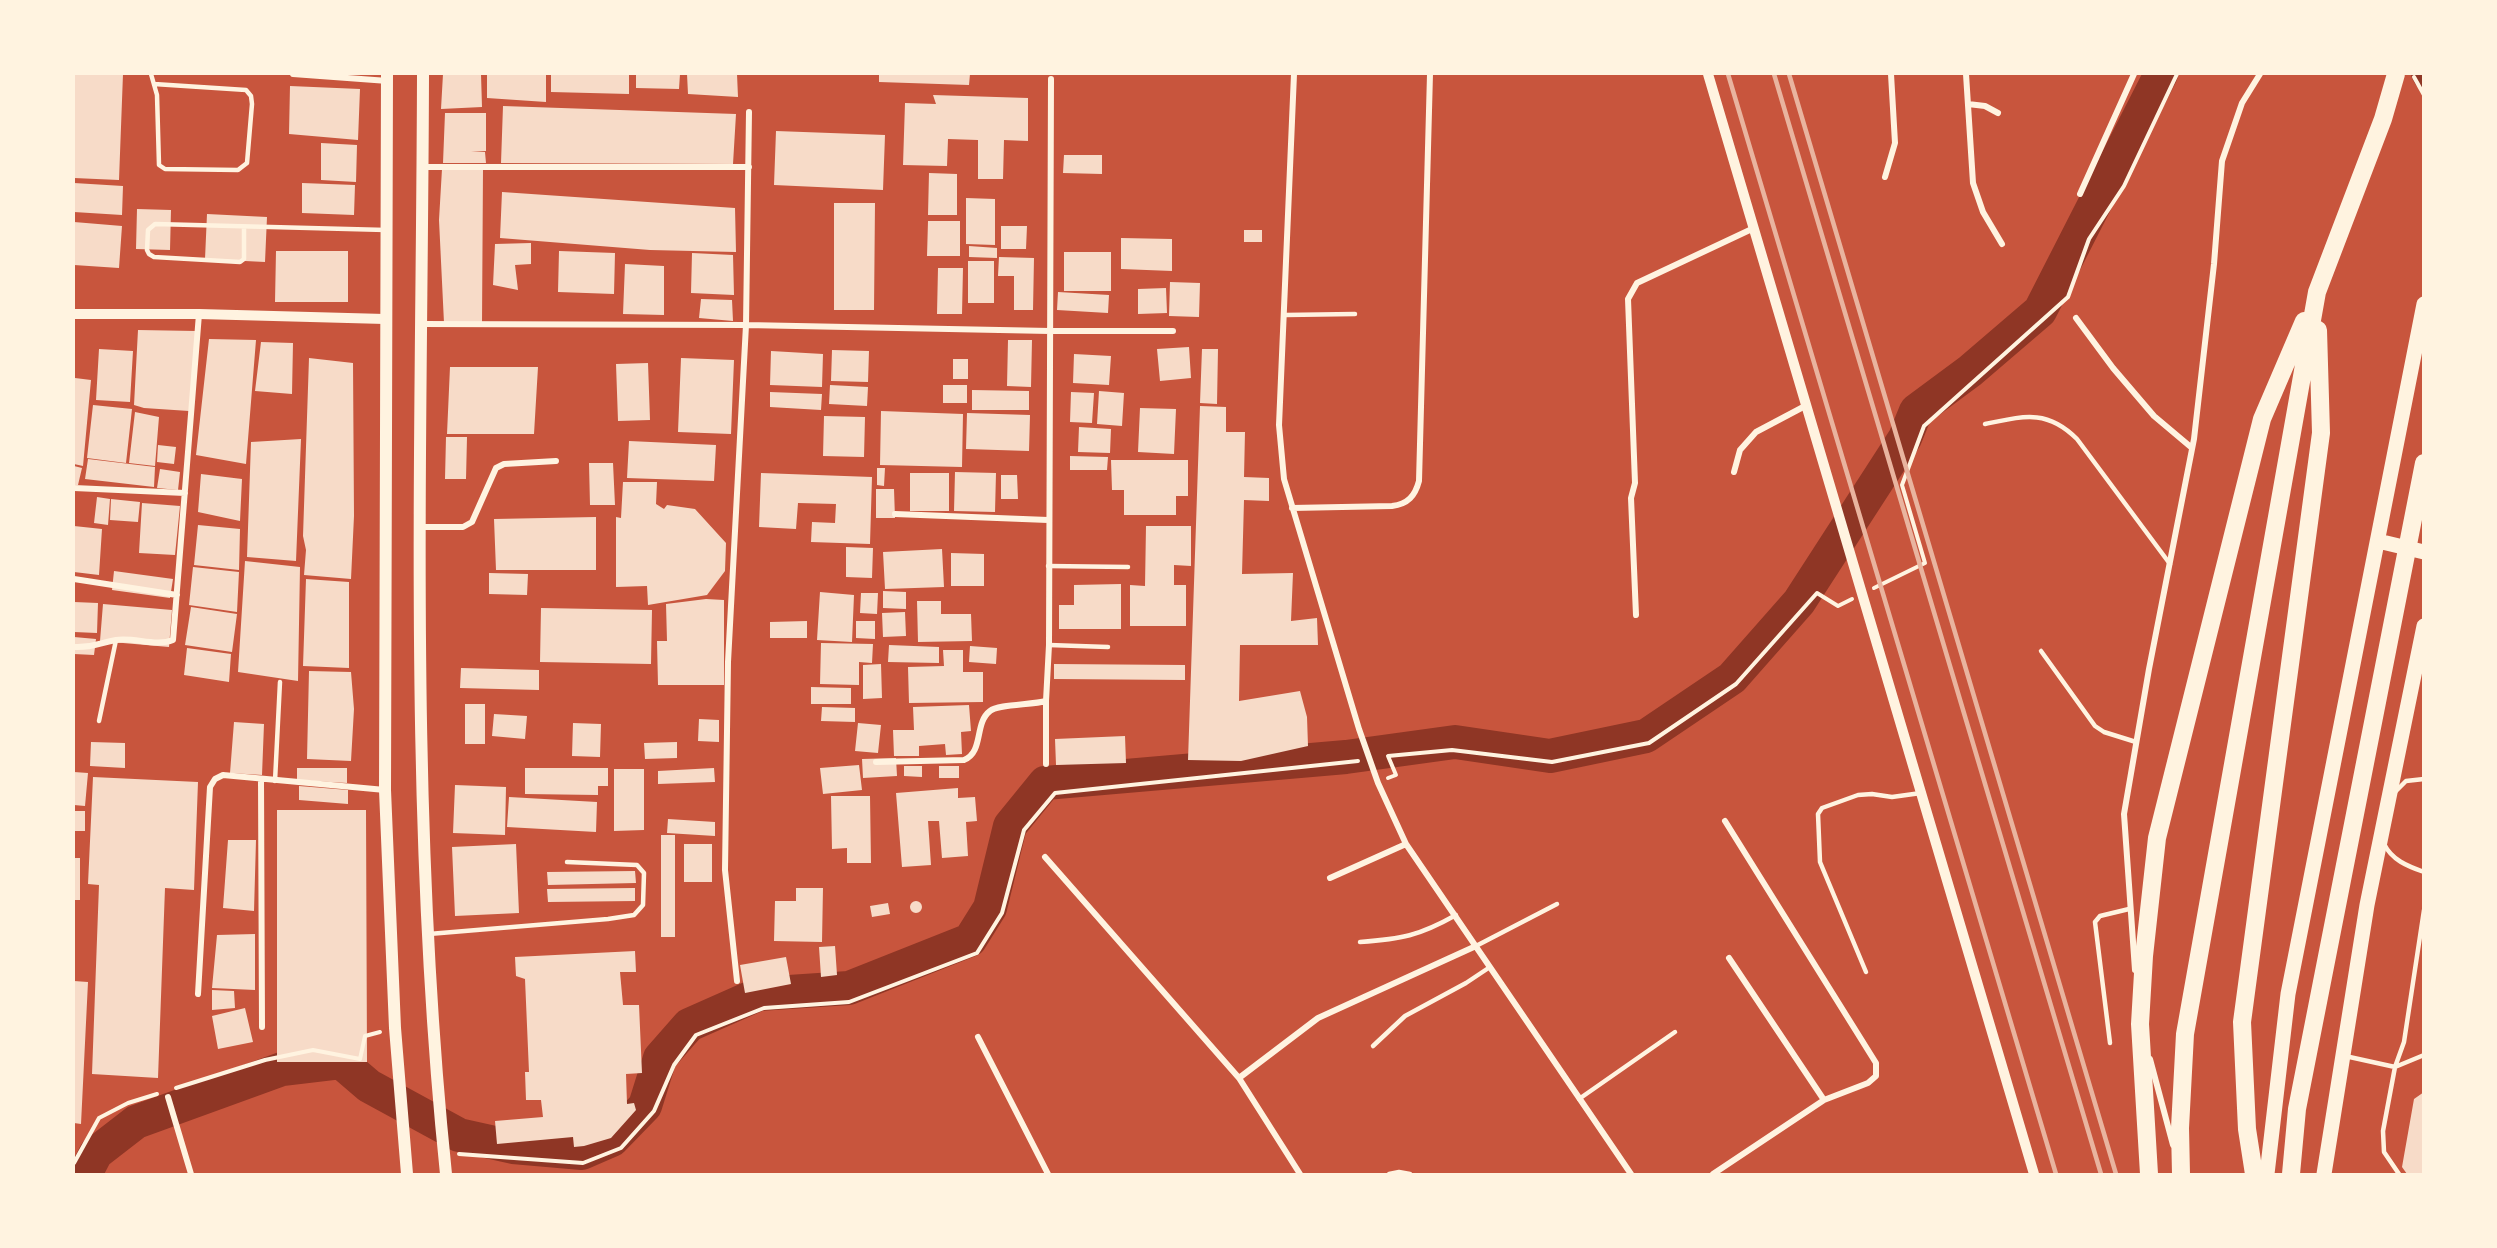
<!DOCTYPE html>
<style>
body{margin:0}
#map{position:relative;width:2497px;height:1248px;overflow:hidden;background:#c8553d;font-family:Raleway,sans-serif}
canvas{display:block}
.frame{position:absolute;inset:0;border:75px solid #fff3e0;pointer-events:none}
</style>
<div id="map">
<canvas width="2497" height="1248"></canvas>
<div class="frame"></div>
</div>
<script>
const ctx = document.querySelector('canvas').getContext('2d');
ctx.lineJoin = 'round';
function strokePath(path, color, width, dash) { ctx.strokeStyle = color; ctx.lineWidth = width; ctx.lineCap = dash ? 'butt' : 'round'; ctx.setLineDash(dash || []); ctx.stroke(path); }
function fillPath(path, color) { ctx.fillStyle = color; ctx.fill(path, 'evenodd'); }
const canal = new Path2D(`
 M2421 74 2424 79`);
const river = new Path2D(`
 M85 1174 96 1153 136 1122 282 1069 341 1062 369 1086 459 1135 513 1147 582 1153 612 1140 645 1106 660 1058 689 1025 759 994 849 988 970 940 990 908 1010 826 1045 783 1346 757 1455 742 1550 756 1646 736 1732 678 1799 602 1905 438 1916 411 1970 371 2040 311 2161 74`);
const building = new Path2D(`
 M74 74H123L119 180 74 178Z
 M443 74H481L482 107 441 109Z
 M487 74H546V102L487 98Z
 M551 74H629V94L551 92Z
 M636 74H680L679 89 636 88Z
 M687 74H737L738 97 688 94Z
 M879 74H970L969 85 879 82Z
 M290 86 360 89 358 140 289 134Z
 M933 95 1028 98V141L1004 140 1003 179H978V140L948 139 947 166 903 165 905 103 936 104Z
 M503 106 736 114 733 164 501 163Z
 M445 113H486V151L471 152H485L486 163H443Z
 M776 131 885 135 883 190 774 185Z
 M321 143 357 145 356 182 321 180Z
 M1064 155H1102V174L1063 173Z
 M442 169H483L482 323H444L439 220Z
 M929 173 957 174V215H928Z
 M74 183 123 186 122 215 74 212Z
 M302 183 355 185 354 215 302 213Z
 M502 192 735 208 736 252 650 250 500 238Z
 M966 198 995 199V245L966 244Z
 M834 203H875L874 310H834Z
 M137 209 171 210 170 250 136 249Z
 M207 214 267 217 265 262 205 259Z
 M928 221H960V256H927Z
 M74 222 122 226 119 268 74 265Z
 M1001 226H1027L1026 249H1001Z
 M1244 230H1262V242H1244Z
 M1121 238 1172 239V271L1121 269Z
 M531 243V264L515 265 518 290 493 285 495 244Z
 M969 246 997 248V258L969 257Z
 M276 251H348V302H275Z
 M559 251 615 253 614 294 558 292Z
 M1064 252H1111V291H1064Z
 M692 253 733 255 734 295 691 293Z
 M999 257 1034 258 1033 310H1014V276H998Z
 M968 261H994V303H968Z
 M625 264 664 266V315L623 314Z
 M938 268H963L962 314H937Z
 M1170 282 1200 283 1199 317 1169 316Z
 M1166 288 1167 313 1138 314V289Z
 M1058 292 1109 295 1108 313 1057 310Z
 M701 299 732 300 733 321 699 318Z
 M138 330 196 331 189 411 144 408 134 405Z
 M209 339 256 340 246 464 196 455Z
 M1008 340H1032L1031 387 1007 386Z
 M261 342 293 343 292 394 255 391Z
 M1189 347 1191 378 1160 381 1157 349Z
 M99 349 133 351 130 402 96 400Z
 M1202 349H1218L1217 404 1200 403Z
 M832 350 869 351 868 382 831 381Z
 M771 351 823 354 822 387 770 385Z
 M1074 354 1111 356 1109 385 1073 383Z
 M309 358 353 363 354 516 351 579 304 575 306 550 303 536Z
 M681 358 734 360 731 434 678 432Z
 M953 359H968V379H953Z
 M648 363 650 420 618 421 616 364Z
 M450 367H538L534 434H447Z
 M75 378 91 380 83 466 74 464Z
 M830 385 868 387 867 406 829 404Z
 M943 385H967V403H943Z
 M972 390 1029 391V410H972Z
 M1099 391 1124 393 1122 426 1097 424Z
 M770 392 822 394 821 410 770 407Z
 M1071 392 1094 393 1092 423 1070 422Z
 M93 405 132 409 126 463 87 458Z
 M1200 406 1226 407V432H1245L1244 477 1269 478V501L1244 500 1242 574 1293 573 1291 621 1317 618 1318 645H1240L1239 701 1300 691 1307 717 1308 746 1241 761 1188 760Z
 M1140 408 1176 409 1174 454 1138 452Z
 M881 411 963 414 962 467 880 465Z
 M135 412 159 417 155 466 129 463Z
 M967 413 1030 415 1029 451 966 449Z
 M824 416 865 417 864 457 823 456Z
 M1079 427 1111 429 1110 453 1078 452Z
 M446 437H467L466 479H445Z
 M301 439 296 561 247 557 251 442Z
 M629 441 716 445 714 481 627 478Z
 M158 445 176 447 174 464 157 462Z
 M1070 456 1108 457 1107 470H1070Z
 M88 459 155 467 154 487 85 479Z
 M1111 460H1188V496H1176V515H1124V490H1112Z
 M589 463H613L615 505H590Z
 M74 466 82 468 78 485H74Z
 M877 468H885L884 486 877 485Z
 M160 469 180 472 178 490 157 488Z
 M955 472 996 473 995 512 954 511Z
 M761 473 872 477 870 544 811 542 812 522 835 523 836 504 798 503 796 529 759 527Z
 M910 473H949V511H910Z
 M201 474 242 479 240 521 198 512Z
 M1001 475H1017L1018 499H1001Z
 M623 482H657L656 504 664 509 667 505 695 509 726 543 725 571 707 595 648 605 647 586 616 587V517L621 518Z
 M876 489H894L895 518H876Z
 M97 497 110 499 108 525 94 523Z
 M111 499 140 502 138 522 110 520Z
 M142 503 180 506 175 555 139 553Z
 M596 517V570H496L494 519Z
 M198 525 240 529 239 570 194 565Z
 M74 526 102 529 99 575 74 572Z
 M1146 526H1191V566L1174 565V585H1186V626H1130V585L1145 586Z
 M846 547 873 548 872 578 846 577Z
 M942 549 944 587 885 589 883 552Z
 M951 553 984 554V586H951Z
 M245 561 300 567 298 681 238 672Z
 M193 567 239 572 237 612 189 605Z
 M114 571 173 579 170 598 112 590Z
 M489 573 528 574 527 595 489 594Z
 M306 579 349 582V668L303 666Z
 M1121 584V629H1059V605H1074V585Z
 M883 591 906 592V609L883 608Z
 M820 592 854 595 852 642 817 640Z
 M861 593H878L877 614 860 613Z
 M706 599 724 600V685H658L657 641H667L666 604Z
 M917 601H941V614H971L972 641 918 642Z
 M74 602 98 603 97 633 74 632Z
 M103 604 172 610 169 647 100 641Z
 M191 607 237 614 232 652 185 645Z
 M541 608 652 610 651 664 540 662Z
 M905 612 906 636 883 637 882 613Z
 M807 621V638H770V622Z
 M856 621H875V639L856 638Z
 M74 637 96 639 94 655 74 654Z
 M821 643 873 644 872 663 859 662V685L820 684Z
 M889 645 939 647V663L888 662Z
 M970 646 997 648 996 664 969 662Z
 M187 648 231 654 229 682 184 675Z
 M943 650H963V672H983V702L909 703 908 667 944 666Z
 M881 664 882 698 863 699V665Z
 M1054 664 1185 665V680L1054 679Z
 M461 668 539 670V690L460 688Z
 M309 671 351 672 354 709 351 761 307 759Z
 M811 687 851 688V704H811Z
 M465 704H485V744H465Z
 M969 705 971 731 961 732 962 754 946 755 945 744 919 746V756H894L893 730H914L913 707Z
 M822 707 855 708V722L821 721Z
 M494 714 527 716 525 739 492 736Z
 M699 719 719 720V742L698 741Z
 M234 722 264 724 262 775 230 773Z
 M573 723 601 724 600 757 572 756Z
 M858 723 881 725 878 753 855 751Z
 M1125 736 1126 763 1056 765 1055 739Z
 M91 742 125 743V768L90 766Z
 M677 742V758L645 759 644 743Z
 M896 758 897 776 863 778 862 759Z
 M859 765 862 790 823 794 820 768Z
 M904 766H922V777L904 776Z
 M939 766H959V778H939Z
 M297 768H347V783L297 780Z
 M525 768H608V786H598V795L525 794Z
 M714 768 715 782 658 784V771Z
 M614 769H644V830L614 831Z
 M74 772 88 773 85 806 74 805Z
 M93 777 198 782 194 890 165 888 158 1078 92 1074 99 885 88 884Z
 M455 785 506 787 505 835 453 833Z
 M299 786 348 790V804L299 800Z
 M958 788V798L975 797 977 821 966 822 968 856 942 858 939 821H928L931 865 902 867 896 793Z
 M831 796H870L871 863H847V848L832 849Z
 M509 797 597 802 596 832 507 827Z
 M277 810H366L367 1062H277Z
 M74 811H85V831H74Z
 M668 819 715 822V836L667 833Z
 M661 835H675V937H661Z
 M228 840H256L254 911 223 908Z
 M516 844 519 913 455 916 452 847Z
 M684 844H712V882H684Z
 M74 858H80V900H74Z
 M635 871 636 883 548 885 547 872Z
 M635 888V901L548 902 547 889Z
 M796 888H823L822 942 774 941 775 901H796Z
 M910 907a6 6 0 1 1 12 0a6 6 0 1 1-12 0Z
 M888 903 890 914 872 917 870 906Z
 M255 934V990L212 988 217 935Z
 M835 946 837 975 821 977 819 947Z
 M635 951 636 972H620L623 1005H639L642 1073 626 1074 627 1104 634 1103 636 1110 611 1138 584 1146 574 1147 573 1137 497 1144 495 1121 543 1117 541 1100H526L525 1072H529L525 979 516 976 515 957Z
 M786 957 791 984 745 993 740 965Z
 M74 981 88 982 81 1124 74 1123Z
 M212 990 234 991 235 1008 212 1010Z
 M245 1008 253 1042 218 1049 212 1016Z
 M2424 1092V1174H2407L2402 1167 2414 1099Z`);
const path = new Path2D(`
 M2414 77 2424 95
 M1874 588 1925 563 1902 485 1924 426 2068 297 2089 239 2124 186 2177 74
 M1388 778 1396 775 1388 756 1452 750 1552 762 1649 743 1736 684 1817 593 1838 606 1852 599
 M176 1088 265 1060 313 1050 360 1059 365 1036 380 1032
 M459 1154 583 1163 621 1148 654 1111 674 1065 696 1035 764 1008 849 1002 977 953 1002 913 1024 830 1055 793 1358 761
 M74 1163 99 1118 128 1103 157 1094`);
const service = new Path2D(`
 M151 74 157 95 159 165 165 169 238 170 247 163 252 104 251 96 246 90 154 84
 M244 228V259L240 262 154 257 149 254 147 250 148 230 155 224 386 230
 M1285 315 1355 314
 M1985 424C2024 416 2047 409 2077 439L2170 564
 M1048 566 1128 567
 M1049 645 1108 647
 M2041 651 2095 726 2104 732 2136 742
 M99 721 116 640
 M275 781 280 682
 M2395 792 2406 781 2424 779
 M2384 844C2392 860 2407 866 2424 872
 M429 934 608 919 634 915 643 905 644 873 637 865 567 862
 M1360 942C1401 939 1419 936 1456 915
 M1476 946 1557 904
 M1866 972 1820 862 1818 814 1822 808 1858 795 1872 794 1892 797 1921 793
 M2110 1043 2095 922 2100 916 2129 909
 M1373 1046 1405 1016 1466 983 1490 967
 M2345 1056 2395 1067 2383 1131 2384 1152 2399 1174
 M2395 1067 2404 1042 2424 910
 M2395 1067 2424 1055
 M1579 1099 1675 1032
 M1389 1174 1399 1172 1410 1174`);
const minor = new Path2D(`
 M293 74 388 81
 M1294 74 1279 425 1284 479 1359 729 1378 783 1406 844 1631 1174
 M1966 74 1973 183 1983 212 2002 244
 M1968 104 1985 106 1998 113
 M423 167H749
 M1885 177 1895 143 1891 74
 M2080 194 2134 74
 M2076 318 2113 368 2154 416 2192 448
 M422 324 746 325 1050 331H1173
 M1734 472 1740 450 1756 432 1807 405
 M74 488 185 493
 M1292 508 1392 506C1408 504 1415 496 1419 481L1430 74
 M895 514 1048 520
 M421 527H463L472 522 496 468 504 464 556 461
 M74 579 177 595
 M1636 615 1631 498 1635 483 1628 299 1637 283 1754 228
 M74 647C94 648 98 643 116 640 134 637 156 647 173 640L199 314
 M876 762 964 760C984 752 974 723 990 711 998 704 1032 705 1046 701L1049 645 1051 79
 M1046 764V701
 M261 779 262 1027
 M1725 821 1876 1063V1076L1868 1083 1824 1100
 M1045 857 1239 1078 1300 1174
 M1330 878 1406 844
 M2135 970 2124 814 2149 669 2194 439 2214 264 2222 161 2242 103 2260 74
 M737 981 725 870 728 662 746 325 749 112
 M198 994 210 787 215 779 223 775 385 790
 M978 1037 1048 1174
 M2150 1059 2173 1145
 M1239 1078 1318 1018 1476 946
 M168 1097 191 1174
 M1713 1174 1824 1100 1729 958`);
const tertiary = new Path2D(`
 M1708 74 2034 1174
 M74 314H199L385 319`);
const secondary = new Path2D(`
 M387 74 385 790 395 1028 407 1174
 M423 74C422 440 408 809 446 1174`);
const primary = new Path2D(`
 M2378 541 2424 552
 M2267 1174 2288 994 2424 304
 M2324 1174 2367 905 2424 626`);
const motorway = new Path2D(`
 M2149 1174 2140 1024 2144 956 2157 838 2262 419 2304 321
 M2181 1174 2180 1128 2185 1034 2317 292 2383 119 2396 74
 M2254 1174 2247 1129 2242 1022 2321 433 2318 330
 M2291 1174 2297 1109 2424 463`);
const rail = new Path2D(`
 M1728 74 2056 1174
 M1774 74 2101 1174
 M1789 74 2116 1174`);
strokePath(canal, '#8f3625', 20);
strokePath(river, '#8f3625', 34);
fillPath(building, '#f7dbc8');
strokePath(path, '#fff3e0', 4);
strokePath(service, '#fff3e0', 4.5);
strokePath(minor, '#fff3e0', 6);
strokePath(tertiary, '#fff3e0', 10);
strokePath(secondary, '#fff3e0', 12);
strokePath(primary, '#fff3e0', 15);
strokePath(motorway, '#fff3e0', 18);
strokePath(rail, '#e9b49f', 4.5);
</script>
